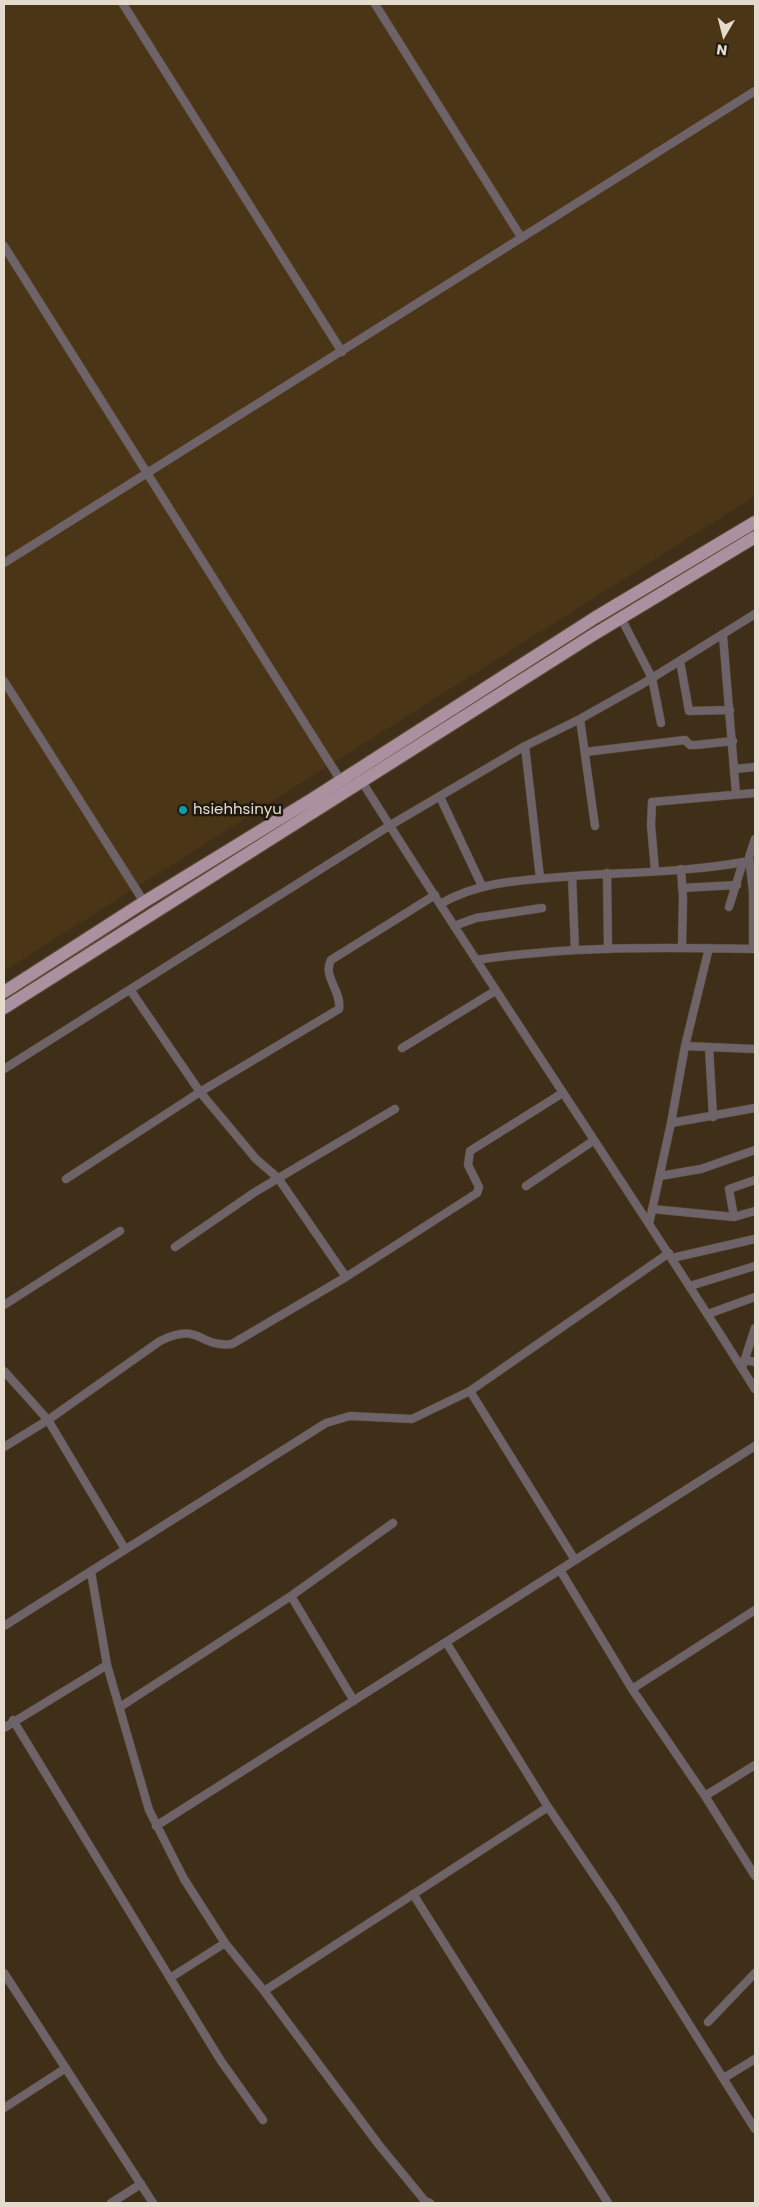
<!DOCTYPE html>
<style>
body{margin:0}
#map{position:relative;width:759px;height:2207px;overflow:hidden;background:#3f2f18;font-family:Poppins,sans-serif}
canvas{display:block}
.frame{position:absolute;inset:0;border:5px solid #e5dbcd;pointer-events:none}
.north{position:absolute;left:699px;top:10px;width:50px;height:50px;-webkit-text-stroke:4px #20190f;paint-order:stroke;rotate:188deg;font-size:14px;font-weight:700;line-height:20px;text-align:center;color:#e5dbcd}
.north::after{content:'';display:block;margin:auto;width:18px;height:22px;background:#e5dbcd;clip-path:polygon(50% 0,100% 100%,50% 72%,0 100%)}
</style>
<div id="map">
<canvas width="759" height="2207"></canvas>
<div class="frame"></div>
<div class="north">N</div>
</div>
<script>
const ctx = document.querySelector('canvas').getContext('2d');
ctx.lineJoin = 'round';
function fillPath(path, color) { ctx.fillStyle = color; ctx.fill(path, 'evenodd'); }
function strokePath(path, color, width, dash) { ctx.strokeStyle = color; ctx.lineWidth = width; ctx.lineCap = dash ? 'butt' : 'round'; ctx.setLineDash(dash || []); ctx.stroke(path); }
function drawText(font, color, halo, rows, align = 'center') {
  ctx.font = font + ' Poppins,sans-serif'; ctx.lineWidth = 5; ctx.setLineDash([]); ctx.textBaseline = 'middle'; ctx.strokeStyle = halo; ctx.fillStyle = color; for (const [text, x, y, turn = 0] of rows) {
    ctx.save(); ctx.translate(x, y); ctx.rotate((+turn || 0) * Math.PI / 180); ctx.textAlign = isNaN(turn) ? turn : align; if (halo) ctx.strokeText(text, 0, 0); ctx.fillText(text, 0, 0); ctx.restore();
  }
}
const built = new Path2D(`
 M4 4H755V496L4 971Z`);
const street = new Path2D(`
 M123 4 342 352
 M375 4 521 237
 M4 246 341 781
 M4 563 755 91
 M621 618 652 678 661 723
 M723 636 736 794
 M680 661 689 711 730 710
 M4 681 144 902
 M580 719 595 826
 M525 746 540 878
 M585 752 685 740 690 745H696L733 741
 M735 769 755 767
 M361 780C489 985 626 1184 755 1389
 M440 797 482 886
 M681 869 683 897 682 947
 M655 871 651 825 652 802 755 793
 M607 873 608 949
 M572 876 575 950
 M682 888 737 885
 M440 904C482 880 526 880 574 876 632 872 692 872 749 861
 M729 907 743 862
 M454 926 476 918 542 908
 M753 949V892L749 857 755 839
 M476 960C569 946 662 947 755 949
 M131 991 200 1092 256 1159 278 1178 346 1277
 M685 1046 755 1049
 M709 1047 713 1117
 M402 1048 495 991
 M4 1069 389 826 525 746 580 719 644 683 755 614
 M671 1123 755 1108
 M660 1176 701 1169 755 1150
 M66 1179 200 1092 339 1009C342 991 322 976 331 960L435 895
 M526 1186 593 1141
 M652 1209 734 1217 755 1211
 M734 1217 729 1189 755 1180
 M649 1224 671 1123 685 1046 709 948
 M175 1247 255 1192 395 1109
 M672 1258 755 1239
 M690 1286 755 1266
 M4 1305 120 1231
 M708 1314 755 1297
 M745 1360 755 1362
 M742 1368 755 1328
 M4 1371 48 1420 125 1549
 M470 1391 575 1560
 M4 1447 48 1420 160 1341C201 1321 198 1348 232 1344L346 1277 477 1193 479 1187 468 1165 470 1151 561 1094
 M560 1570 632 1689 705 1796 755 1876
 M91 1572 107 1665 149 1810 184 1879 225 1943 264 1991 379 2145 425 2201 430 2203
 M291 1596 354 1701
 M4 1626 326 1423 350 1416 412 1419 470 1391 669 1253
 M446 1642 548 1807 614 1905 755 2129
 M632 1689 755 1610
 M120 1707 291 1596 393 1523
 M13 1720 170 1978 225 1943
 M4 1728 107 1665
 M705 1796 755 1765
 M156 1826 755 1446
 M413 1894 608 2203
 M4 1973 153 2203
 M170 1978 221 2061 263 2120
 M264 1991 548 1807
 M708 2022 755 1973
 M724 2078 755 2059
 M4 2108 66 2068
 M111 2203 141 2184`);
const primary = new Path2D(`
 M4 992 144 902 312 799 596 617 755 522
 M4 1008 593 635 755 537`);
const markers = [
 [183,810,5,"#0f9aa8"]
];
const poiNames = [
 ["hsiehhsinyu",193,810]
];
fillPath(built, '#4a3517');
strokePath(street, '#5a4b35', 9);
strokePath(primary, '#5a4b35', 14);
strokePath(street, '#6f636a', 8);
strokePath(primary, '#ab91a0', 12);
for (const [x, y, r, color] of markers) { const dot = new Path2D(); dot.arc(x, y, r, 0, 2 * Math.PI); ctx.fillStyle = color; ctx.fill(dot); strokePath(dot, '#20190f', 2); }
drawText('15px', '#e5dbcd', '#20190f', poiNames, 'left');
</script>
